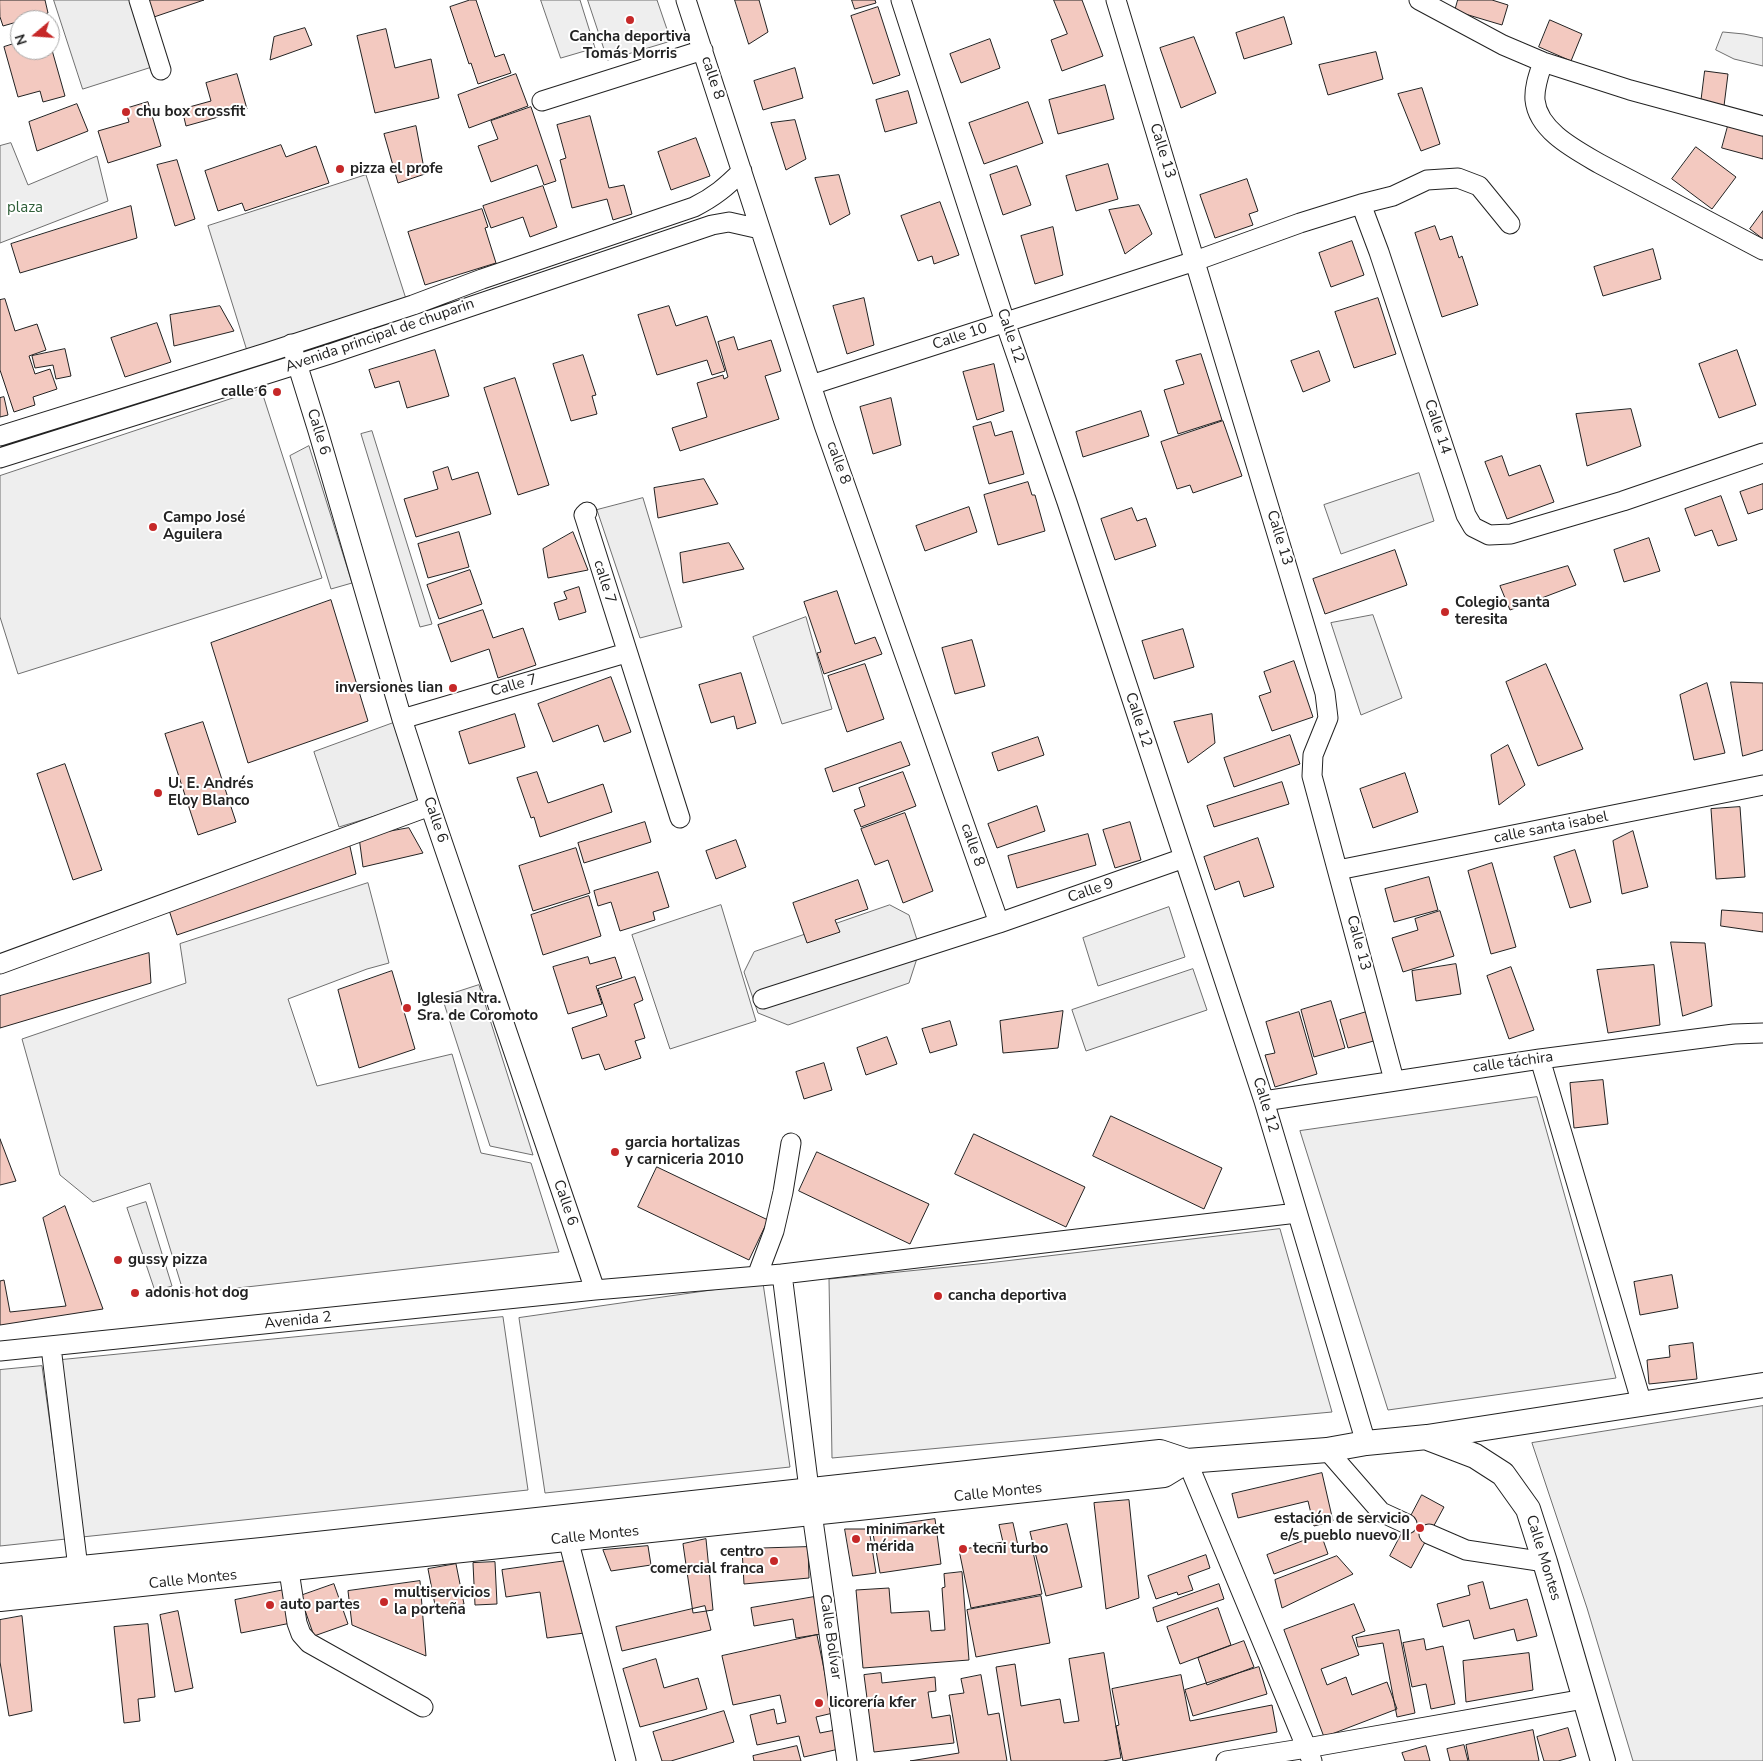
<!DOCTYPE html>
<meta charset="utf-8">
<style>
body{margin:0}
#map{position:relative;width:1763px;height:1761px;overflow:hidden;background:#fff;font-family:"Nunito Sans",sans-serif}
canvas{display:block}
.north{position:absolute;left:10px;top:10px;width:50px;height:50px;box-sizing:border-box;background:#fff;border:1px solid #a7a7a7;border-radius:50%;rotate:252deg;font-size:14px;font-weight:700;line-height:20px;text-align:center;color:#222}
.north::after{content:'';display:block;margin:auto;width:18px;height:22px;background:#c62828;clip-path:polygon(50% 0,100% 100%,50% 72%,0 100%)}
</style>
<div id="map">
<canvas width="1763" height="1761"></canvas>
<div class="north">N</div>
</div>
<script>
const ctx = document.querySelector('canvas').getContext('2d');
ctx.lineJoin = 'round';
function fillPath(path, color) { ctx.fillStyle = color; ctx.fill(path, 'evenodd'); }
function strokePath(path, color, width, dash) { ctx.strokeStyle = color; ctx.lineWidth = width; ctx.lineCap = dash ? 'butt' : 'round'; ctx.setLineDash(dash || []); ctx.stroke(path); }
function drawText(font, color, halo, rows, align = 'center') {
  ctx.font = font + ' "Nunito Sans",sans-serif'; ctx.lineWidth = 4; ctx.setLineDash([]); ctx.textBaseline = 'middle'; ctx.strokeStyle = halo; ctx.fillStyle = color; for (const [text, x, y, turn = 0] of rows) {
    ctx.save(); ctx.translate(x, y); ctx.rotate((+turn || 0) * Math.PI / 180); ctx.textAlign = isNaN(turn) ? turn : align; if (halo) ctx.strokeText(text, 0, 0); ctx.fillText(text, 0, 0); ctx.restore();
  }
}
const green = new Path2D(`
 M541 0H580L595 48 561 58Z
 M588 0H657L671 41 608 60Z
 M1723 32 1744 34 1763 38V66L1734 59 1716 50Z
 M11 143 28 185 97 156 108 201 0 243V146Z
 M261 389 322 578 18 674 0 617V476Z
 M1419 473 1434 521 1341 554 1324 505Z
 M806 617 832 709 782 724 753 637Z
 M368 883 389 963 367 969 288 999 317 1086 452 1054 481 1153 531 1163 559 1252 184 1294 150 1183 93 1202 60 1175 22 1039 186 983 180 944Z
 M721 905 756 1021 670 1049 632 935Z
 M1169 907 1185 957 1098 986 1083 938Z
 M1537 1097 1616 1378 1388 1410 1300 1131Z
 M1280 1229 1332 1412 832 1458 829 1279 988 1263Z
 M763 1283 790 1467 545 1493 519 1318Z
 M503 1317 528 1490 82 1537 61 1360Z
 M42 1366 66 1539 0 1546V1370Z
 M1763 1406V1761H1633L1587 1608 1532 1443Z`);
const parking = new Path2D(`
 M54 0H134L155 66 83 89Z
 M366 175 407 302 248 354 208 226Z
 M372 431 432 624 420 627 361 434Z
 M309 446 352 583 331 589 290 456Z
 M643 498 682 627 640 638 597 510Z
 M1373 615 1402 698 1361 715 1331 623Z
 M396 722 421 802 339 827 314 752Z
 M890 905 909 915 920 949 909 983 788 1025 758 1013 744 972 754 952Z
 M1193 969 1207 1010 1086 1051 1072 1010Z
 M479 985 533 1155 490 1146 442 997Z
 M146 1202 172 1286 155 1291 127 1208Z`);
const building = new Path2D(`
 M0 0H45L48 13 3 26 0 17Z
 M148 0H204L154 17Z
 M470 0H476L495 57 504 54 511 73 478 84 471 63 469 64 450 7Z
 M735 0H759L768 32 749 44Z
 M852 0H875L876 3 855 9Z
 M1054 0H1082L1103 56 1062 71 1051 40 1067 34Z
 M1458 0H1492L1508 5 1502 25 1455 11Z
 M878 7 900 75 873 84 851 16Z
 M1284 17 1292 44 1244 59 1236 33Z
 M1550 20 1582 34 1571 61 1539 47Z
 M305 28 312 45 270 60 274 37Z
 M386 29 395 68 431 59 439 98 375 113 357 36Z
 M1194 37 1216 93 1181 108 1160 48Z
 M990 39 1000 68 961 83 950 54Z
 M20 42V50H50V43L65 96 43 102 40 91 18 97 4 47Z
 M1376 52 1383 79 1328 95 1319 65Z
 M795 68 803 98 763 110 754 81Z
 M1705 71 1728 74 1724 106 1701 103Z
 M237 74 247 109 186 126 182 109 211 101 206 83Z
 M516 74 528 106 469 128 458 95Z
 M1105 85 1114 119 1058 134 1049 100Z
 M1422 88 1440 144 1421 151 1398 94Z
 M908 91 917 123 885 132 876 100Z
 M148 102 161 146 108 163 98 131 129 122 125 109Z
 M1028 102 1043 143 984 164 969 123Z
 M77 104 88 131 37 151 29 122Z
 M531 107 556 181 544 185 537 165 491 182 478 146 498 139 491 121Z
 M590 116 609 188 624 185 632 214 613 220 607 199 572 208 560 160 566 158 557 125Z
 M795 120 806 159 786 170 771 123Z
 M416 126 425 174 398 183 384 134Z
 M1728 126 1763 136V159L1722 148Z
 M696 138 710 176 671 190 658 152Z
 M281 145 286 157 316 146 329 183 245 211 242 203 218 211 205 171Z
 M1696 147 1736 177 1712 209 1672 179Z
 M177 160 195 219 175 226 157 165Z
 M1108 164 1118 199 1076 211 1066 176Z
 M1017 166 1031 205 1003 215 990 175Z
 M839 175 850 214 830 225 815 178Z
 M1247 179 1258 211 1249 214 1253 225 1215 238 1200 195Z
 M543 186 557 227 530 237 523 217 491 228 483 206Z
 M940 202 959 255 934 264 932 256 918 261 901 216Z
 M1139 205 1152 234 1125 254 1109 210Z
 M131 206 137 238 20 273 11 244Z
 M482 209 488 227 485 228 496 263 425 285 408 232Z
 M1763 211V239L1750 229Z
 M1435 226 1440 240 1452 236 1459 258 1462 256 1478 305 1442 317 1415 233Z
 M1053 227 1063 275 1035 284 1021 236Z
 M1352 241 1364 275 1331 287 1319 253Z
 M1653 249 1661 279 1603 296 1594 267Z
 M864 298 874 345 847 354 833 306Z
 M1378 298 1396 354 1354 368 1335 312Z
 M5 299 15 331 37 324 46 350 29 356 35 374 50 369 57 389 33 397 35 405 14 412 0 370V300Z
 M220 306 234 331 174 346 170 315Z
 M669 306 676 326 707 316 725 371 712 375 707 360 657 375 638 315Z
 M157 323 171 362 125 377 111 338Z
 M734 337 738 350 771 340 781 371 765 376 779 419 680 451 672 428 707 417 697 383 723 375 724 379 728 377 718 342Z
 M65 349 71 376 56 379 53 365 35 368 32 356Z
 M435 350 449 396 407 408 399 381 375 388 369 370Z
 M1737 350 1756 405 1719 418 1699 364Z
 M1319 351 1330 381 1303 392 1291 361Z
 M1201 354 1222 420 1178 434 1164 390 1184 384 1176 361Z
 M583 355 596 395 592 396 597 414 571 421 553 364Z
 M994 364 1004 411 977 420 963 372Z
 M515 378 549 485 518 495 484 388Z
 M4 397 8 415 0 417V398Z
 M891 398 901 445 873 454 860 407Z
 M1631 409 1641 446 1587 466 1576 414Z
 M1141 411 1149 436 1083 457 1076 432Z
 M1223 421 1242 476 1193 493 1190 485 1177 489 1161 442Z
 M991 422 995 436 1012 431 1024 474 989 484 973 427Z
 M1502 456 1509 476 1540 465 1554 502 1507 519 1485 462Z
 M448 467 452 480 478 472 491 514 416 537 404 499 438 489 433 472Z
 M704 479 718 504 658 518 654 488Z
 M1028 482 1032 495H1035L1045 531 998 545 984 495Z
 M1763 484V509L1748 514 1740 492Z
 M1721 496 1737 540 1718 546 1712 530 1695 536 1685 509Z
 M969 507 977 532 925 551 916 526Z
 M1132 508 1137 521 1146 518 1156 546 1115 560 1101 519Z
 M459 532 469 567 428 578 418 544Z
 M573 532 588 570 548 578 543 549Z
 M1649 538 1660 571 1624 582 1614 550Z
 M729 543 744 569 683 583 680 553Z
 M1395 550 1407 585 1325 614 1313 579Z
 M1568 566 1576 585 1510 610 1500 586Z
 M470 570 482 604 439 619 427 585Z
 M579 587 586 612 559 620 554 603 567 599 564 592Z
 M837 591 855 644 875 637 882 654 824 674 817 653 821 652 804 602Z
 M331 600 368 721 248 763 211 643Z
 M483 610 493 638 523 628 536 665 498 678 489 649 451 662 438 625Z
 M1183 629 1194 667 1154 679 1142 641Z
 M972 640 985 686 955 694 942 648Z
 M1294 661 1313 717 1272 731 1259 696 1271 692 1264 672Z
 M865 664 884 719 847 732 828 676Z
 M1546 664 1583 749 1538 766 1506 682Z
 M741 673 756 723 737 729 734 716 711 723 699 685Z
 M611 677 631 732 604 742 598 725 553 742 538 704Z
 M1731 682 1763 683V750L1743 756Z
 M1707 683 1725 753 1694 760 1680 695Z
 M515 714 525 747 469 764 459 732Z
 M1212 714 1215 743 1188 763 1174 722Z
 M203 722 236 822 198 835 165 734Z
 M1290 735 1300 764 1234 787 1224 758Z
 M1038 737 1044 755 998 771 992 753Z
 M901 742 910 765 833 792 825 769Z
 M1508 745 1525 785 1499 805 1491 755Z
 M65 764 102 870 73 880 37 774Z
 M537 772 548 803 603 784 612 812 540 837 534 817 531 818 517 778Z
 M903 772 916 806 861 827 854 810 865 806 859 788Z
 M1405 773 1418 812 1373 828 1360 789Z
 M1282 782 1289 804 1214 827 1207 806Z
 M1037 806 1045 831 997 848 988 824Z
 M1740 807 1745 877 1716 879 1711 809Z
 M905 813 933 891 903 903 888 860 875 865 861 829Z
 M645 822 651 842 584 863 578 843Z
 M1130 822 1141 860 1115 868 1103 830Z
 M409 828 423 853 363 867 359 837Z
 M1633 831 1648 887 1622 894 1613 841Z
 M1088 834 1096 865 1017 888 1008 856Z
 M1258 838 1274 887 1244 897 1239 881 1215 890 1204 857Z
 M736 840 746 867 716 879 706 851Z
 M349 842 356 874 177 935 169 910Z
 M576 848 590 893 533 911 519 866Z
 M1575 850 1591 902 1570 908 1554 857Z
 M1492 863 1516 947 1491 954 1468 871Z
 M658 872 669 907 653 912 655 920 620 931 611 902 598 906 594 891Z
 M1429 877 1438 910 1394 922 1385 889Z
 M858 880 868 909 835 920 840 932 807 943 793 903Z
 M589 896 601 936 543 955 531 915Z
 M1722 910 1763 913V932L1721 926Z
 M1440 911 1454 956 1403 972 1392 938 1418 930 1415 919Z
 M1671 942 1705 943 1712 1006 1683 1016Z
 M149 953 151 983 0 1028V996Z
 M588 957 590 964 615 957 622 978 596 986 602 1004 568 1014 553 967Z
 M1456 964 1461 994 1416 1001 1412 971Z
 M1654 965 1660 1025 1608 1033 1597 970Z
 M1511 967 1534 1030 1509 1039 1487 976Z
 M392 971 415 1049 359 1068 338 990Z
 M635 977 643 1000 634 1004 645 1038 635 1041 641 1058 605 1070 599 1054 582 1059 572 1028 607 1016 598 989Z
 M1331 1001 1345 1048 1314 1057 1301 1010Z
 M1373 1010 1381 1039 1348 1048 1340 1020Z
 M1063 1011 1058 1048 1003 1053 1000 1021Z
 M1299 1012 1317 1074 1275 1087 1265 1055 1275 1053 1266 1022Z
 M950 1021 957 1045 930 1053 922 1029Z
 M887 1037 897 1064 866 1075 857 1048Z
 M824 1063 832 1090 804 1099 796 1072Z
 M1603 1080 1608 1124 1574 1128 1570 1083Z
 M1111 1116 1222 1168 1204 1209 1093 1156Z
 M974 1134 1085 1187 1066 1227 955 1174Z
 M0 1139 16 1181 0 1185Z
 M817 1152 929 1204 910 1244 799 1191Z
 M657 1167 768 1220 749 1260 638 1207Z
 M65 1206 103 1309 0 1325V1281L4 1280 10 1312 66 1306 43 1218Z
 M1672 1275 1678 1308 1640 1315 1634 1282Z
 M1693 1343 1697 1379 1649 1384 1647 1360 1670 1357 1669 1346Z
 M1322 1473 1333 1521 1314 1526 1308 1501 1238 1518 1232 1494Z
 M1422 1495 1444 1507 1411 1568 1390 1556Z
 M1129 1500 1139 1598 1106 1609 1094 1503Z
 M935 1519 941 1564 880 1573 872 1528Z
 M1013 1523 1019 1550 1032 1547 1042 1594 971 1608 959 1550 1003 1542 999 1525Z
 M1067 1524 1082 1587 1046 1596 1030 1532Z
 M845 1529H869L876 1573 853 1576Z
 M1321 1534 1328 1554 1274 1574 1267 1555Z
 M706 1539 713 1610 693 1613 683 1544Z
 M648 1546 651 1565 611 1571 603 1550Z
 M808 1547 809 1578 744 1584 742 1549Z
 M1206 1555 1210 1568 1188 1576 1193 1590 1178 1595 1177 1592 1156 1599 1148 1576Z
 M1337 1556 1353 1574 1282 1608 1275 1580Z
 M573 1560 584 1633 547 1638 540 1592 506 1597 502 1570Z
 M495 1562 497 1604 475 1605 473 1563Z
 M456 1564 464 1604 436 1610 428 1569Z
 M962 1572 969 1660 863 1668 856 1590 889 1588 891 1613 929 1611 931 1631 945 1630 942 1588 945 1587 944 1574Z
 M420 1581 426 1656 352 1625 348 1591Z
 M1483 1582 1490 1609 1527 1599 1537 1636 1517 1641 1514 1629 1474 1639 1469 1620 1443 1627 1437 1604 1470 1595 1468 1586Z
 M334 1584 348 1624 314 1636 300 1596Z
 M1219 1584 1224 1599 1157 1622 1153 1608Z
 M284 1590 291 1623 241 1633 235 1600Z
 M1041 1596 1050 1643 976 1657 967 1610Z
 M814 1597 821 1634 796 1638 793 1619 754 1626 751 1608Z
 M1354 1604 1365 1631 1352 1636 1359 1655 1321 1669 1327 1685 1346 1677 1352 1695 1387 1682 1397 1709 1324 1737 1284 1630Z
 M705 1606 711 1630 622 1651 616 1627Z
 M1218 1608 1231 1645 1180 1664 1167 1627Z
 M178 1611 193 1688 175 1692 160 1615Z
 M22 1616 32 1711 9 1716 0 1662V1620Z
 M148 1624 155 1697 138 1699 140 1721 124 1723 114 1627Z
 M1399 1630 1415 1713 1397 1717 1383 1643 1358 1647 1356 1638Z
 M817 1635 833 1713 816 1717 820 1733 835 1730 839 1749 804 1757 799 1736 757 1745 750 1715 774 1709 777 1724 786 1722 780 1695 733 1705 722 1656Z
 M1424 1639 1426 1650 1443 1646 1455 1704 1431 1709 1426 1684 1412 1687 1403 1643Z
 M1244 1641 1254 1667 1207 1685 1198 1658Z
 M1104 1653 1121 1758 1103 1761H1011L996 1667 1015 1664 1021 1706 1060 1699 1064 1723 1079 1721 1069 1659Z
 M1529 1653 1533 1690 1466 1702 1463 1661Z
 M656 1659 664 1688 698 1678 707 1709 640 1727 623 1669Z
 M1259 1667 1267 1694 1193 1716 1185 1690Z
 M881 1673 882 1683 935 1677 936 1691 928 1692 932 1718 950 1715 954 1743 874 1752 864 1675Z
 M981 1675 988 1715 999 1713 1007 1761H910L959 1753 949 1695 964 1693 961 1679Z
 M1181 1675 1190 1721 1272 1705 1277 1732 1123 1761 1116 1726 1119 1725 1112 1689Z
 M724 1711 734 1742 671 1761H662L653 1732Z
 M1568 1728 1576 1756 1558 1761H1544L1537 1737Z
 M1533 1730 1539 1761H1469L1466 1745Z
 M1464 1745 1468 1761H1450L1447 1749Z
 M797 1746 801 1761H754L753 1756Z
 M1426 1746 1430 1761H1405L1402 1753Z`);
const minor = new Path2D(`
 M139 0 161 70
 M686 0 824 425 999 923
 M901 0 1005 322 1067 502 1264 1101 1366 1443
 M1116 0 1325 693 1328 718 1313 755 1312 776 1394 1080
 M1419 0 1503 45 1543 62 1630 90 1763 126
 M1543 62C1539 74 1534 87 1535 100 1538 131 1576 150 1600 164L1763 250
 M542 101 703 50
 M1361 204 1393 196 1427 180 1458 178 1479 186 1510 224
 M291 344 318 431 402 719 430 806 595 1290
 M811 385 1195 261 1300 223 1361 204 1379 252 1466 515 1473 527 1489 535 1511 534 1623 501 1763 453
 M0 436 266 353 413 305 482 279 694 207C714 197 726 187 742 171
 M0 458 330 354 712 225 729 222 760 229
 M587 512 584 515 585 518 680 818
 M402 719 626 653
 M1338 870 1763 785
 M0 964 430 806
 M763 999 999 923 1184 858
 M1540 1059 1642 1404
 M1264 1101 1540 1059 1734 1034 1763 1033
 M782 1274 812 1513 847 1761
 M757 1276 774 1231 783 1192 791 1143
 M51 1347 78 1568
 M0 1351 595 1290 782 1274 1297 1213
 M1327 1450 1381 1512 1407 1524
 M1187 1461 1312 1761
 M1429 1534 1466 1550 1545 1562
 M568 1539 626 1761
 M289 1571 297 1623 301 1634 309 1643 423 1707
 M1226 1761 1307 1748 1584 1699`);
const tertiary = new Path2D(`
 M1428 1438 1475 1456 1503 1474 1528 1509 1545 1562 1603 1761
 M0 1576 262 1550 1160 1452 1187 1461 1327 1450 1366 1443 1427 1437 1763 1385
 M0 1599C388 1560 776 1517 1164 1475L1187 1461`);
const markers = [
 [630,20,5,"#c62828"],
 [126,112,5,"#c62828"],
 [340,169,5,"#c62828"],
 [277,392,5,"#c62828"],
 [153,527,5,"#c62828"],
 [1445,612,5,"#c62828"],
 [453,688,5,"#c62828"],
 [158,793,5,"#c62828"],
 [407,1008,5,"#c62828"],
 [615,1152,5,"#c62828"],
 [118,1260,5,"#c62828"],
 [135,1293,5,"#c62828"],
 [938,1296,5,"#c62828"],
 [1420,1528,5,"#c62828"],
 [856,1539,5,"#c62828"],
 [963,1549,5,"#c62828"],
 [774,1561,5,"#c62828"],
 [384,1602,5,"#c62828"],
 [270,1605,5,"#c62828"],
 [819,1703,5,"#c62828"]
];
const poiNames = [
 ["Cancha deportiva",630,37,"center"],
 ["Tomás Morris",630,54,"center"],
 ["chu box crossfit",136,112],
 ["pizza el profe",350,169],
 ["calle 6",267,392,"right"],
 ["Campo José",163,518],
 ["Aguilera",163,535],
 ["Colegio santa",1455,603],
 ["teresita",1455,620],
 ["inversiones lian",443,688,"right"],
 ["U. E. Andrés",168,784],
 ["Eloy Blanco",168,801],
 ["Iglesia Ntra.",417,999],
 ["Sra. de Coromoto",417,1016],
 ["garcia hortalizas",625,1143],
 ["y carniceria 2010",625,1160],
 ["gussy pizza",128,1260],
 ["adonis hot dog",145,1293],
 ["cancha deportiva",948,1296],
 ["estación de servicio",1410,1519,"right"],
 ["e/s pueblo nuevo II",1410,1536,"right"],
 ["minimarket",866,1530],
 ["mérida",866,1547],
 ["tecni turbo",973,1549],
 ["centro",764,1552,"right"],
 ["comercial franca",764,1569,"right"],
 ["multiservicios",394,1593],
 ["la porteña",394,1610],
 ["auto partes",280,1605],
 ["licorería kfer",829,1703]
];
const streetNames = [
 ["calle 8",712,78,72],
 ["Calle 13",1162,151,73],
 ["Avenida principal de chuparin",380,336,-19],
 ["Calle 12",1010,336,71],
 ["Calle 10",960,337,-18],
 ["Calle 14",1437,427,72],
 ["Calle 6",318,432,73],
 ["calle 8",838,463,70],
 ["Calle 13",1279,538,73],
 ["calle 7",604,582,73],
 ["Calle 7",514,686,-16],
 ["Calle 12",1138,720,72],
 ["Calle 6",435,820,71],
 ["calle santa isabel",1551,828,-11],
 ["calle 8",972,845,71],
 ["Calle 9",1091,891,-19],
 ["Calle 13",1358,943,75],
 ["calle táchira",1513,1063,-8],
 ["Calle 12",1265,1105,73],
 ["Calle 6",565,1203,71],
 ["Avenida 2",298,1321,-6],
 ["Calle Montes",998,1493,-6],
 ["Calle Montes",595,1536,-6],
 ["Calle Montes",1543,1558,73],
 ["Calle Montes",193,1580,-6],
 ["Calle Bolívar",830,1637,82]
];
const parkNames = [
 ["plaza",25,208]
];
fillPath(green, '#eee');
strokePath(green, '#6f6f6f', 1);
fillPath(parking, '#ededed');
strokePath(parking, '#6f6f6f', 1);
fillPath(building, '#f3c9c0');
strokePath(building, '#222', 1);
strokePath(minor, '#222', 21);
strokePath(tertiary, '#222', 26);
strokePath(minor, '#fff', 19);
strokePath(tertiary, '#fff', 24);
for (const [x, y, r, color] of markers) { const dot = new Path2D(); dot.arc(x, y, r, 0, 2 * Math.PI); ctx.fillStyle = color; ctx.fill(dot); strokePath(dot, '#fff', 2); }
drawText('bold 15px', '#222', '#fff', poiNames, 'left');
drawText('15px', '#222', '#fff', streetNames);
drawText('15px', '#2f5e38', '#fff', parkNames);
</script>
